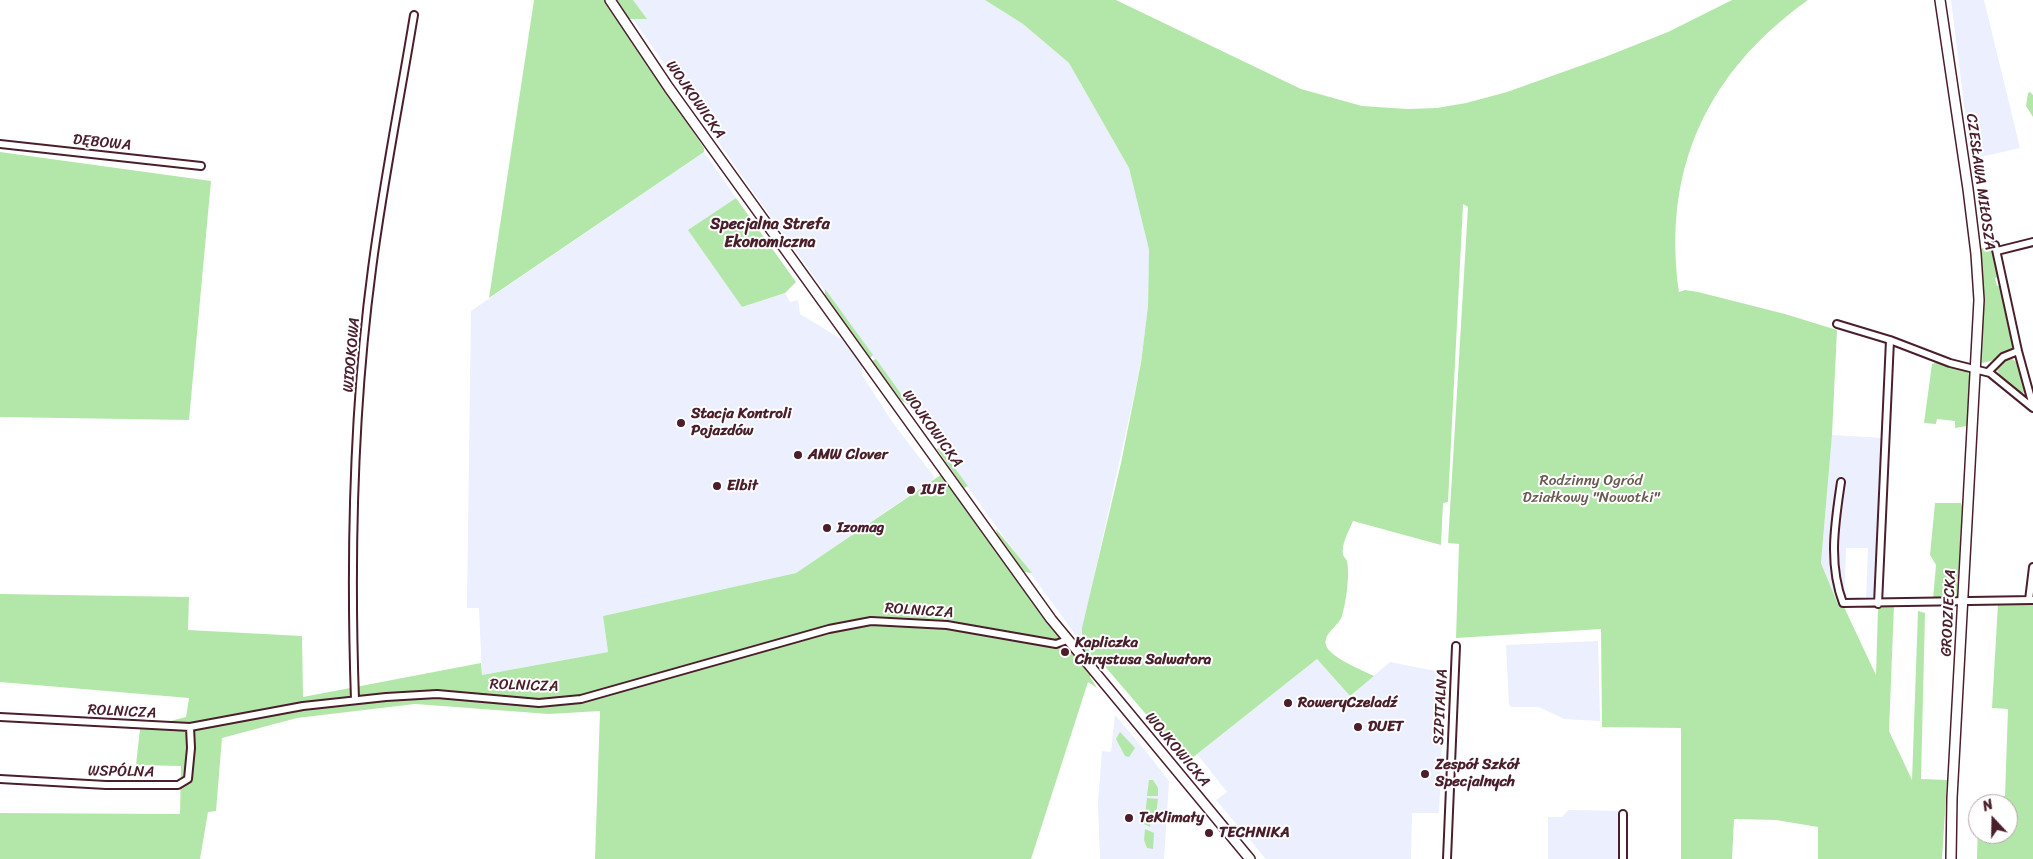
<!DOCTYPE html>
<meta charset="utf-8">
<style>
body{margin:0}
#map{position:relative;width:2033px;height:859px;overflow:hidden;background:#fff;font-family:Sriracha,sans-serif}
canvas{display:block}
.north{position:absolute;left:1968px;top:794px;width:50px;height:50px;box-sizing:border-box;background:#fff;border:1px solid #b7a5aa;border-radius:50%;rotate:339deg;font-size:14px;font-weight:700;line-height:20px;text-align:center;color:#4a1f2b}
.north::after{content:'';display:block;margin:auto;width:18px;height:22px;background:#4a1f2b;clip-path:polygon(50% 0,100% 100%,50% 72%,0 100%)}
</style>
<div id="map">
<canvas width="2033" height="859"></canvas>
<div class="north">N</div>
</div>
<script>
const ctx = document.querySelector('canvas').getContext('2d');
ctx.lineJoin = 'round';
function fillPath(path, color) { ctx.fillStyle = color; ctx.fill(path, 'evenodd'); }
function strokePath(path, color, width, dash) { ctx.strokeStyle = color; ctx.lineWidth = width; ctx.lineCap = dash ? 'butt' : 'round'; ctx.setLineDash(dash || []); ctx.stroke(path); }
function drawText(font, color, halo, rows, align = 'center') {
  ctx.font = font + ' Sriracha,sans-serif'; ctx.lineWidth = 4; ctx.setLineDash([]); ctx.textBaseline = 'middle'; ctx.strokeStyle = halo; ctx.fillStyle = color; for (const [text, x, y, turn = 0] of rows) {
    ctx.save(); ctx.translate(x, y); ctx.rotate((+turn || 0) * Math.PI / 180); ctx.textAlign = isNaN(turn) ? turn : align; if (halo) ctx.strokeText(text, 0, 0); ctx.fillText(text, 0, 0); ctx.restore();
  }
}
const built = new Path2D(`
 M620 0H985L1023 24 1069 63 1129 168 1149 250 1148 306 1141 363 1080 641 770 216Z
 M1951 0H1984L2020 148 1971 159Z
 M704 152 736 198 689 230 742 307 785 293 790 302 798 300 800 314 856 348 862 365V375L893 423 935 478 796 573 603 616 608 652 482 675 479 608H467L471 311Z
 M1832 435 1883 438 1876 601H1866L1868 548H1846L1844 601 1836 600 1821 563Z
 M1598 641 1600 721 1564 719 1539 707H1511L1509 704 1506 645Z
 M1317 659 1350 696 1390 662 1445 673 1439 813H1412L1411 859H1266L1216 800 1227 792 1197 754Z
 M1115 715 1148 754 1169 781 1164 859H1100L1098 803 1102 751 1111 752Z
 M1568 810 1627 811 1626 859H1548V817H1562Z`);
const green = new Path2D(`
 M534 0H604L704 148V152L489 298Z
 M617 0H633L647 19H629Z
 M985 0H1116L1301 89 1362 106 1407 109 1437 108 1466 103 1507 92 1605 57 1668 32 1732 0H1808C1707 72 1662 169 1679 292L1685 290 1698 292 1785 314 1837 330 1832 435 1821 563 1839 607H1844L1876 675 1878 607 1894 605 1889 731 1912 780 1918 611 1925 613 1921 779 1947 780 1942 859H1818V827L1776 820 1734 819 1732 859H1681V728L1602 727 1601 629 1456 638 1459 544 1448 543 1468 207 1463 204 1448 502 1443 503 1441 545 1353 521C1349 531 1341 544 1343 555 1344 557 1346 559 1347 561 1350 577 1346 601 1342 616 1339 626 1323 633 1326 645 1329 657 1362 670 1374 676L1350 696 1317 659 1187 762 1096 656 1090 677 1097 688 1088 682 1031 859H595L600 711 549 714 415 704 297 718 222 738 216 811 208 812 200 859H0V813L180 814 181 766 136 765 140 729 186 717 189 698 0 682V594L189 597 188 630 302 636 303 697 481 663 482 675 608 652 603 616 796 573 945 472 1077 652 1076 658 1082 642V628L1121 463 1141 363 1148 306 1149 250 1129 168 1069 63 1023 24Z
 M2030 92 2033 95V117L2026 106 2028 93Z
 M0 152 211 181 189 420 0 417Z
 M736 198 796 282 785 293 742 307 688 230Z
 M1993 245 2000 276 1995 278 1997 286 2002 285 2015 345 2013 350 1998 359 1982 363 1983 299 1980 249Z
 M825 289 873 355 870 358 825 296Z
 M876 359 909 405 902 401 872 361Z
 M2012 359 2019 364 2025 391 2022 394 2001 377 1997 370C2000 363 2004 360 2012 359Z
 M1938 362 1966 371 1971 376 1967 426 1955 428V421L1937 419 1936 424 1924 423 1932 364Z
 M923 410 942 438 939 440 919 414Z
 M939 447 968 486 964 488 937 449Z
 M1935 503H1961L1962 507 1957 598 1933 599 1936 565 1930 555Z
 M996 529 1032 573 1024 572 997 534Z
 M1998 603 2033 604V859H1977L1978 819V834H2008V804H1988V796H2005L2008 709 1992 708Z
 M1120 732 1135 748 1129 757 1125 756 1116 739Z
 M1149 780H1153L1158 788V796H1147Z
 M1147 798 1158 799 1156 815H1151L1150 827 1144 824Z
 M1145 829 1154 833 1153 849 1147 848 1144 840Z`);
const street = new Path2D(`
 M0 144 201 166
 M1995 245 2018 351 2033 406
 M1997 251 2033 242
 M1837 324 1890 340 1950 363 1990 373 2033 408
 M1988 372 2003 357 2018 351
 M1841 482C1835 523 1828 563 1843 603L2033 600
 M2029 600 2033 567
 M1878 604 1890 340
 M355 700C350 557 353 411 372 269 383 184 400 100 414 15
 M0 717 190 727 303 706 386 697 437 694 539 703 581 699 829 629 871 621 947 625 1056 644 1067 640
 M0 779 106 785H178L188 779 191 748 190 727
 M1447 859 1456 646
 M1623 859V814`);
const secondary = new Path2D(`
 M610 0 669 88 1051 619 1250 859
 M1940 0 1968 189 1976 254 1979 300 1952 798 1951 859`);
const markers = [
 [681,423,5,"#4a1f2b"],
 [798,455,5,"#4a1f2b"],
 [717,486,5,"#4a1f2b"],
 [911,490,5,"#4a1f2b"],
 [827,528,5,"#4a1f2b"],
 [1065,652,5,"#4a1f2b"],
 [1288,703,5,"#4a1f2b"],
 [1358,727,5,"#4a1f2b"],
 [1425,774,5,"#4a1f2b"],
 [1129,818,5,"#4a1f2b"],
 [1209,833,5,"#4a1f2b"]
];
const streetNames = [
 ["WOJKOWICKA",695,100,55],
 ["DĘBOWA",102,143,6],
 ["CZESŁAWA MIŁOSZA",1980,182,82],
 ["WIDOKOWA",352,355,-85],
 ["WOJKOWICKA",932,429,54],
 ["ROLNICZA",919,611,4],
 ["GRODZIECKA",1949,613,-87],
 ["ROLNICZA",524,686,2],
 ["SZPITALNA",1441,707,-87],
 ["ROLNICZA",122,712,3],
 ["WOJKOWICKA",1177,750,50],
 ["WSPÓLNA",121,772,1]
];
const poiNames = [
 ["Stacja Kontroli",691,414],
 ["Pojazdów",691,431],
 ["AMW Clover",808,455],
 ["Elbit",727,486],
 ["IUE",921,490],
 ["Izomag",837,528],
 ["Kapliczka",1075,643],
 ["Chrystusa Salwatora",1075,660],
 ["RoweryCzeladź",1298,703],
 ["DUET",1368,727],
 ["Zespół Szkół",1435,765],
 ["Specjalnych",1435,782],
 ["TeKlimaty",1139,818],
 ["TECHNIKA",1219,833]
];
const parkNames = [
 ["Rodzinny Ogród",1591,481],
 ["Działkowy \"Nowotki\"",1591,498]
];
const neighbourhoodNames = [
 ["Specjalna Strefa",770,225],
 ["Ekonomiczna",770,243]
];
fillPath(built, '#ebeffe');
fillPath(green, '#b3e7a9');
strokePath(street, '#4a1f2b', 10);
strokePath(secondary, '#4a1f2b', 12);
strokePath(street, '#fff', 6);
strokePath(secondary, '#fff', 9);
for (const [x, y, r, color] of markers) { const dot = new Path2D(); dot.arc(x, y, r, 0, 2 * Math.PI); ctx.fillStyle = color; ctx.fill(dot); strokePath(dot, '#fff', 2); }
drawText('15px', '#4a1f2b', '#fff', streetNames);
drawText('bold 15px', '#4a1f2b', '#fff', poiNames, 'left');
drawText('15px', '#6a5b51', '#fff', parkNames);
drawText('bold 16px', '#4a1f2b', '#fff', neighbourhoodNames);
</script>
